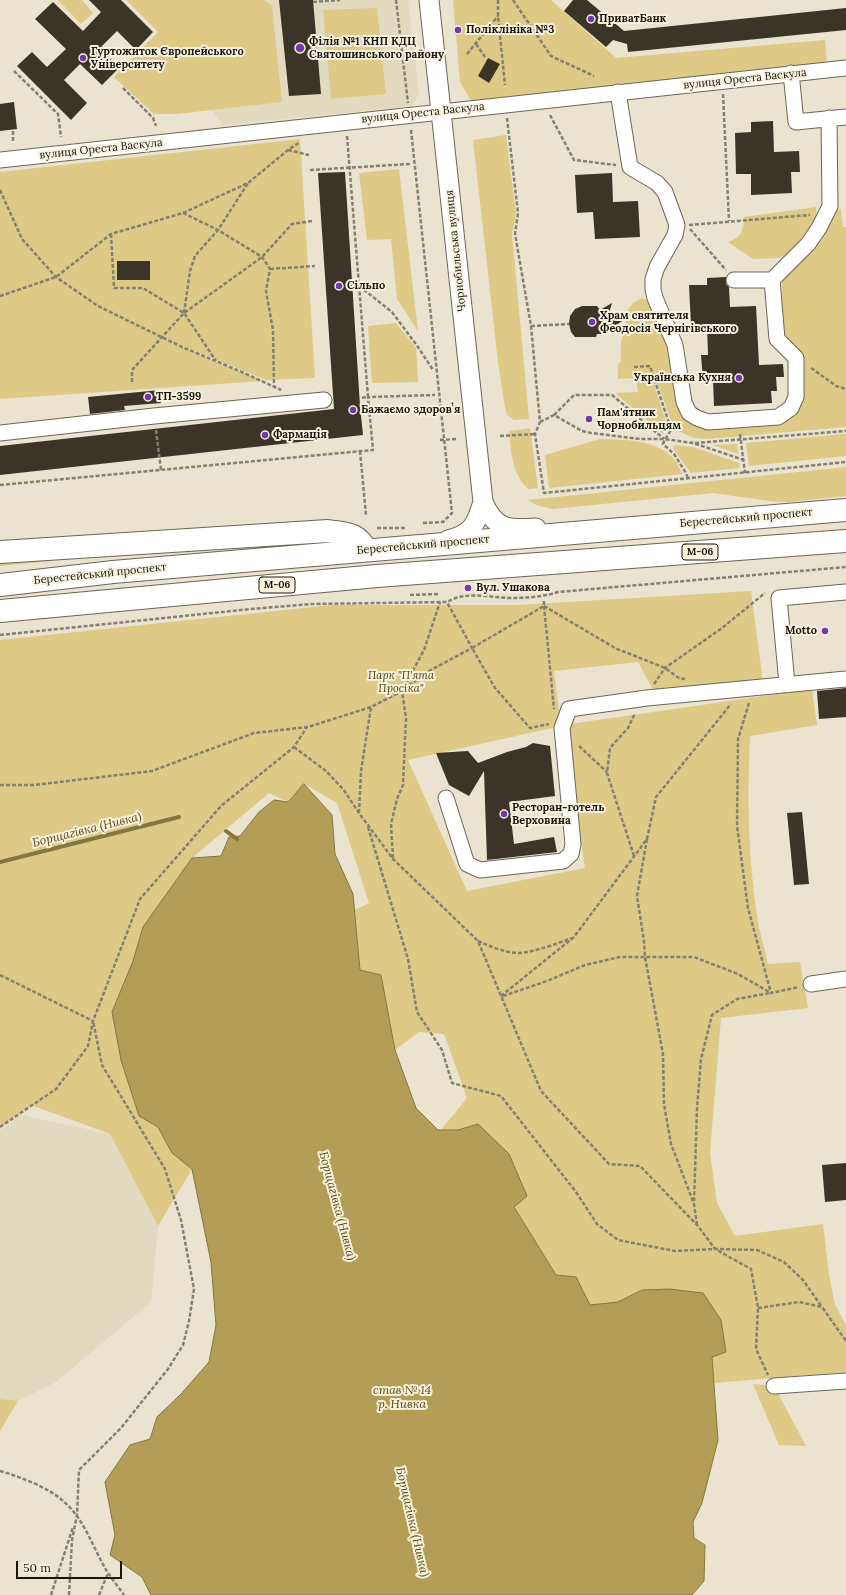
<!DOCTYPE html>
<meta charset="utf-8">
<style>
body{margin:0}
#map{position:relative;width:846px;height:1595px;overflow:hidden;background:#e9e3d0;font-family:Lora,serif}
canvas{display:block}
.scale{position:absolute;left:16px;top:1561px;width:106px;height:18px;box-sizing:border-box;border:2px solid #18160f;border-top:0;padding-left:5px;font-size:12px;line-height:14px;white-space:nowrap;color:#18160f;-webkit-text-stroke:3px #f7f1dd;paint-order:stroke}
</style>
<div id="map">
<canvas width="846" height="1595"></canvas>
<div class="scale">50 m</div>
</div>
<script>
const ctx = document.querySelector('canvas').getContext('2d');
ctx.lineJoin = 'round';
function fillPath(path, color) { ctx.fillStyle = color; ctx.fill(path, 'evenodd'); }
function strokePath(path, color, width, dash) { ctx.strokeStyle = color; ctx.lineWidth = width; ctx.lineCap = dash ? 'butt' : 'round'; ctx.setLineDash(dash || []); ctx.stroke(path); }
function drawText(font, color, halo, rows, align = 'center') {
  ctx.font = font + ' Lora,serif'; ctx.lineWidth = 4; ctx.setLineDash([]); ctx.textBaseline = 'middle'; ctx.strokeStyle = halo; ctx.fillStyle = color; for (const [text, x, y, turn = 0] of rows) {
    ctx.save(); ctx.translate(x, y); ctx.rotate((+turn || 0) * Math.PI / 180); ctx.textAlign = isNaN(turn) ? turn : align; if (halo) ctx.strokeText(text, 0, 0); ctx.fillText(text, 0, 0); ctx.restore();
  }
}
const built = new Path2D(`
 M202 0H408L419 94 412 106 223 125 213 112Z
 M21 1115 110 1134 158 1226 151 1302 56 1382 18 1401 0 1399V1130Z`);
const green = new Path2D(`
 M58 0H82L93 13 81 24Z
 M126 0H264L272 6 282 102 177 114H154L114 77 158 32Z
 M453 0H551L616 58 825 40 827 65 472 102 460 82Z
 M377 8 386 94 331 99 323 10Z
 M506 135 516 214 512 234 529 419 514 420 507 415 504 402 498 362 473 140Z
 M300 139 315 378 266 380 180 345 134 323 202 356 263 381 0 399V172Z
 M399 169 418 331 397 299 391 239 367 240 359 173Z
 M816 207V215L812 226 804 239 792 252 780 258 753 259 728 242C741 238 744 230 744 217Z
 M841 209 843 227H846V427L706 439 694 438 674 429 658 384H654L668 428 663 434 615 393 638 392 636 378 618 379V365L621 361V342L626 323V312L633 303 642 298 649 301 662 331 667 347 678 407 684 417 795 410 787 340 782 326V282L831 211Z
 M396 323 416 348 418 382 372 383 368 326Z
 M530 428 538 488 528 489C512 474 511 452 509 431Z
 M846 434V456L749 466 746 443Z
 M600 439C623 440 653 439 671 456 676 460 679 468 683 474L549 488 545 455Z
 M737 444 739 454 713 445Z
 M674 445 693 447 739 463 740 468 691 473 673 449Z
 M846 467V496L789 502 769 501 713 493 552 509 537 505 528 500Z
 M51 557V561L0 566V561Z
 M751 591 763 682 653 690 638 662 554 671 561 726 408 760 467 891 585 868 563 725 812 689 817 725 750 736C747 796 748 857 757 916 759 932 765 948 768 964L800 962 808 1008 721 1018 710 1153 717 1203 735 1236 823 1224 829 1275 835 1305 846 1325V1372L714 1383 712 1357 726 1351 642 1290 618 1302 590 1305 576 1277 556 1275 514 1207 478 1125 458 1130H441L467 1098 444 1034 419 1032 395 1050 381 975 360 970 355 910 369 903 337 803 304 784 288 802 269 793 192 858 143 927 133 961 112 1012 121 1060 139 1116 158 1127 172 1153 192 1169 158 1226 110 1134 31 1105 0 1127V640L332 605H518Z
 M753 1384 774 1386 806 1446 779 1445Z
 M0 1399 18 1401 0 1431Z`);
const water = new Path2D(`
 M304 784 332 815 335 854 353 894 360 970 381 975 395 1050 416 1108 438 1130H458L478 1124 509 1154 527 1196 514 1207 556 1275 576 1277 590 1305 618 1302 642 1290 669 1289 703 1293 721 1320 726 1352 712 1357 718 1440 702 1503 693 1522 694 1538 705 1545 704 1581 692 1595H151L142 1577 110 1555 115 1535 105 1482 130 1445 150 1439 157 1417 181 1394 209 1362 216 1325 211 1262 192 1169 172 1153 158 1127 139 1116 121 1060 112 1012 133 961 143 927 192 858 221 856 229 837 240 836 259 812 274 800 288 802Z`);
const stream = new Path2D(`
 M226 831 237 839
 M0 862 179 817`);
const building = new Path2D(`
 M89 0H121L153 32 136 50 117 31 100 48 119 68 102 85 80 64 64 80 87 103 71 120 17 66 32 52 47 67 66 49 35 19 53 2 83 31 101 12Z
 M279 0H313L321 94 289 96Z
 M573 0H587L624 31 846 8V30L628 52 627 44 613 40 606 47 564 11Z
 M488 58 500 64 489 83 478 76Z
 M14 102 17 129 0 131V104Z
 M773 121 774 152 799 151 800 172H791L792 193 751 195V174H736L735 133 751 132V122Z
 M345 172 360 406 363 435 0 475V446L334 409 318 173Z
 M612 173 613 202 638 201 640 237 595 239 593 212 577 213 575 175Z
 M117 261H150V280H117Z
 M726 277V284L729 287 730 307 756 306 759 365 783 364 784 377H776L777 391H771L772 403 714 406 713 379 703 380 701 355H708L707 325 691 326 689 285H707V278Z
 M612 303 608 316 622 321 612 328 606 334H597L596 337H575L571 332 569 324 570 316 575 309 582 306H597L600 310Z
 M160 390 161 403 124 406 125 410 90 414 88 397Z
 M846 688V717L819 719 817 691Z
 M533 743 550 746 555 796 509 802 514 844 554 837 557 852 487 860 484 771 469 796 449 785 436 753 468 751 478 763 507 752 526 747Z
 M802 812 809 884 794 885 787 813Z
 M846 1163V1200L825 1202 822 1165Z`);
const path = new Path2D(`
 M396 0 408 103
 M498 0V16L505 85
 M513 0 551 56 594 76
 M313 2 340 0
 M476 44 485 57
 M467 54 498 16
 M14 71 58 114 61 137
 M123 88 153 118 156 126
 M723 94 729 221
 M550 115 574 160 616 165
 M507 118 518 213 515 234 531 326 540 422 535 434 544 493 846 462
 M411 130 452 513 443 522 422 523
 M13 131V142
 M347 136 368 397 360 398
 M288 150 309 155
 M310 170 410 164
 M0 190 22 239 56 277 98 306 182 347 242 372 281 390
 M183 213 218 230 262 257 270 269 266 291 273 330 274 386
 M689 225 810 215
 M690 229 726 270
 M111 234 114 288H143L184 313 216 361
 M270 269 315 266
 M353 285 359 286 392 312 418 347 433 370
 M0 296 56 277 111 234 183 213 248 183 288 150 300 142
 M184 313 190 271 195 256 218 230 248 183
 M531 326 569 324
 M634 367 650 366 671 429C669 435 665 438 663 444L674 454 686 473 688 479
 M811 368 836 386 846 389
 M132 382V370L184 313 262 257 292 224 312 221
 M554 415 574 395H612L664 439
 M540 422 554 415 582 431 591 433 640 439H664L693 443 744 460
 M156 430 161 470
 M740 434 745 473
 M500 436 535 434
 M440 440 456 439
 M695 443 846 431
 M360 451 366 515
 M0 485 373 450 368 397 435 395
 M377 528H405
 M410 595 438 594
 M544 601V606L472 648 495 688 530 728 549 724
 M544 606 615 648 665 668 679 678 685 679
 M544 606 554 709
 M0 635 251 609 310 604 447 602C466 591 487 597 509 598 526 598 542 597 558 592L846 567
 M654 684 665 668 722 628 765 593
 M749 703 738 739 737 826 748 908 771 993 799 987
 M579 746 607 772
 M294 747 326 771 343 789 359 813 393 859 478 941 541 1091 609 1164 640 1166 698 1226 715 1249 751 1269 758 1308 756 1349 768 1375
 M0 785H34L152 771 254 733 308 727 371 707 402 691 427 672 472 648 447 602
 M359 813 361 771 371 707
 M368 827 408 959 417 1012 442 1050 452 1083 501 1096 576 1192 597 1224 618 1240 675 1251 715 1249 757 1250 784 1262 803 1280 822 1307
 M647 839 637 896 644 941 645 957 663 1054 664 1104 671 1144 694 1204
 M634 856 607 773 610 748 628 728 635 713
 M393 858 391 824 397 799 403 785 406 718 402 691 424 650 440 602
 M478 941C491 947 506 953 520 953 534 952 559 943 572 938
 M0 975 93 1021
 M501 996 574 937 647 839 656 797 731 704
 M503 996 547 981 585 965 620 957H694L738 974 771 993
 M0 1127 56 1089 88 1046 93 1021 140 899 221 806 294 747 307 727
 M697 1225 694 1204 697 1108 701 1059 712 1015 737 999 770 993
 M758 1308 799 1302 822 1307 846 1341
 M0 1471C18 1476 50 1488 63 1501 85 1519 93 1549 108 1573 113 1580 119 1588 124 1595
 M51 1595 73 1527
 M69 1595 72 1540 77 1515 79 1470 121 1428 168 1369 183 1345 189 1321 194 1289 181 1220 165 1169 102 1065 93 1021
 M99 1595 108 1573`);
const minor = new Path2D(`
 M791 73 796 122 846 117
 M618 92 630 167 657 183 665 192 677 225 675 235 657 267 653 279V289L655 298 675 345 684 402 689 413 697 418 708 422 778 417 791 408 796 397V358L777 339 772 280H734
 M0 160 846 68
 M772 280 808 244 819 228 830 206 829 118
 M0 433 154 416 324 400
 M787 684 779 598 846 592
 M446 798 467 864 480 870 563 861 571 854 573 844 562 728 569 709 647 698 846 679
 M811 984 846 979
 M774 1386 846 1381`);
const major = new Path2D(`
 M429 0 483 502C495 530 509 530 536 528
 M448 540C472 534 476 525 483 502`);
const highway = new Path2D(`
 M0 552 328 531C346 534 357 532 366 550
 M0 585 113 572 846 510
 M0 611 377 576 846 541`);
const markers = [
 [591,19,4,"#7239af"],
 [458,30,4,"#7239af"],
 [300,48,5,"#7239af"],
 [83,58,4,"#7239af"],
 [339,286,4,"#7239af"],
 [592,322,4,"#7239af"],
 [739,378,4,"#7239af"],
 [148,397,4,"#7239af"],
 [353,410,4,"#7239af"],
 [589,419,4,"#7239af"],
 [265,435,4,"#7239af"],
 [468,588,4,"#7239af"],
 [825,631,4,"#7239af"],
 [504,814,4,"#7239af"]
];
const shields = [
 [700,552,36],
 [277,585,36]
];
const shieldNames = [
 ["М-06",700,552],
 ["М-06",277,585]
];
const poiNames = [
 ["ПриватБанк",599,19],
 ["Поліклініка №3",466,30],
 ["Філія №1 КНП КДЦ",309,42],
 ["Святошинського району",309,55],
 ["Гуртожиток Європейського",91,52],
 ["Університету",91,65],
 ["Сільпо",347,286],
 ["Храм святителя",600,316],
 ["Феодосія Чернігівського",600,329],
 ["Українська Кухня",731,378,"right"],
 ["ТП-3599",156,397],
 ["Бажаємо здоровʼя",361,410],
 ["Пам'ятник",597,413],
 ["Чорнобильцям",597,426],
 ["Фармація",273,435],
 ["Вул. Ушакова",476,588],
 ["Motto",817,631,"right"],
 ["Ресторан-готель",512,808],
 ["Верховина",512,821]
];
const streetNames = [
 ["вулиця Ореста Васкула",745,79,-6],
 ["вулиця Ореста Васкула",423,113,-6],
 ["вулиця Ореста Васкула",101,149,-6],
 ["Чорнобильська вулиця",456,251,-96],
 ["Берестейський проспект",746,518,-5],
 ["Берестейський проспект",423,545,-5],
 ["Берестейський проспект",100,574,-6]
];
const parkNames = [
 ["Парк \"П'ята",401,676],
 ["Просіка\"",401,689]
];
const waterNames = [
 ["Борщагівка (Нивка)",87,830,-14],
 ["Борщагівка (Нивка)",337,1206,75],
 ["став № 14",402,1391],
 ["р. Нивка",402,1405],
 ["Борщагівка (Нивка)",412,1522,77]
];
fillPath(built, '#e2dabf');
fillPath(green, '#dec986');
fillPath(water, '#b49e57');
strokePath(water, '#857541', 1);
strokePath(stream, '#857541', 4);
fillPath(building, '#3a3526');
strokePath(minor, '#6b6655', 17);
strokePath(major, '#6b6655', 21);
strokePath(highway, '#6b6655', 24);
strokePath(path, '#848073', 2.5, [4, 2]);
strokePath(minor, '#fff', 15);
strokePath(major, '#fff', 19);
strokePath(highway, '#fff', 22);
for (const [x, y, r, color] of markers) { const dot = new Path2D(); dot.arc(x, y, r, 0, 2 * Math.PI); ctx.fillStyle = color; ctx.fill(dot); strokePath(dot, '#f7f1dd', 1.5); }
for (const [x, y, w] of shields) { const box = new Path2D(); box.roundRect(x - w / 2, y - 8, w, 16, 3); ctx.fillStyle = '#f7f1dd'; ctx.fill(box); strokePath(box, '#18160f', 1); }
drawText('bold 10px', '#18160f', null, shieldNames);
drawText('bold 11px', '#18160f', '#f7f1dd', poiNames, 'left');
drawText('11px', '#18160f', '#f7f1dd', streetNames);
drawText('italic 11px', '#4d3e02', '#f7f1dd', parkNames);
drawText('italic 12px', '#594912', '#f7f1dd', waterNames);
</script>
